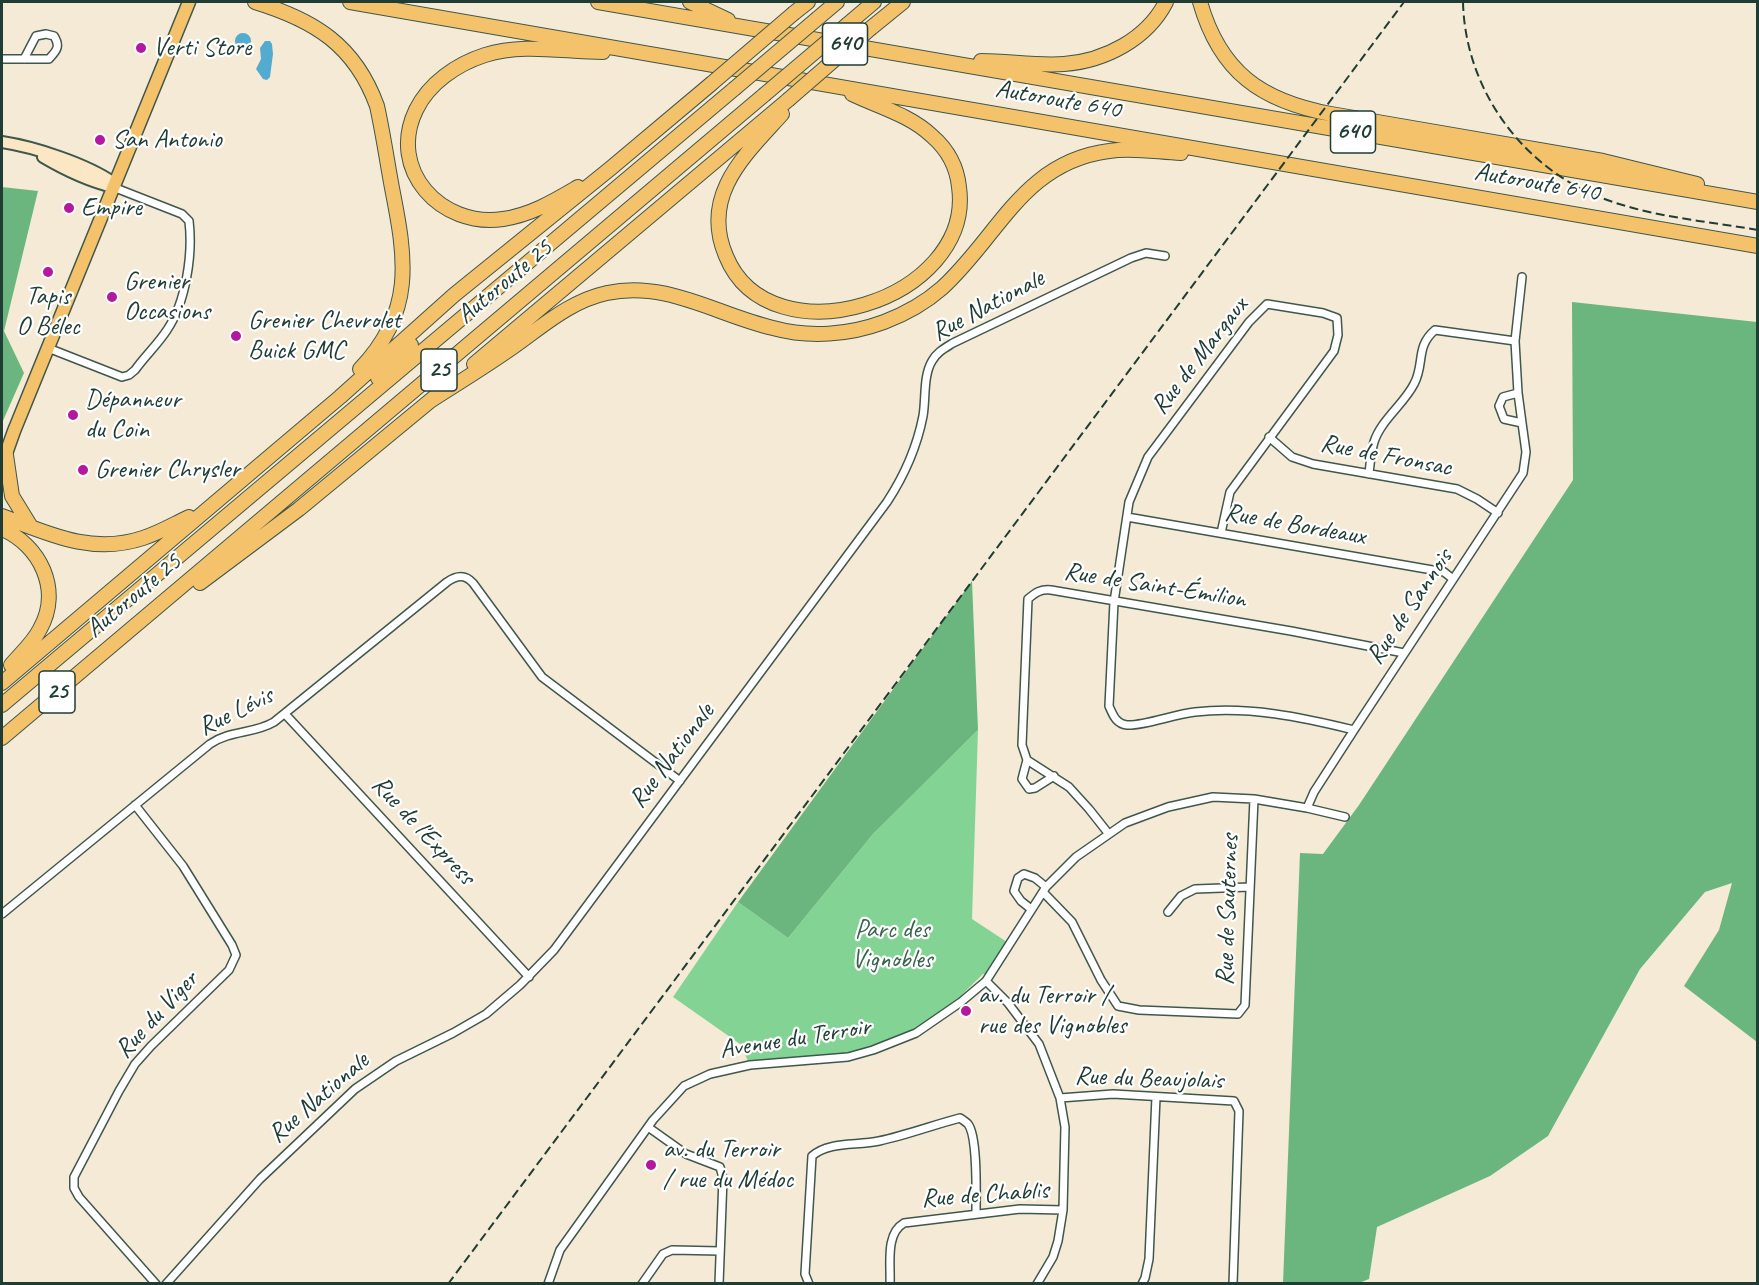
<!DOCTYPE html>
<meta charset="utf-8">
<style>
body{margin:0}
#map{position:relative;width:1759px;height:1285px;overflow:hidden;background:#f5ead6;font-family:Caveat,sans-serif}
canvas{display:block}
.frame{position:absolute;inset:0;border:3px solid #1f3d34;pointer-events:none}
</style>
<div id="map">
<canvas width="1759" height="1285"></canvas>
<div class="frame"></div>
</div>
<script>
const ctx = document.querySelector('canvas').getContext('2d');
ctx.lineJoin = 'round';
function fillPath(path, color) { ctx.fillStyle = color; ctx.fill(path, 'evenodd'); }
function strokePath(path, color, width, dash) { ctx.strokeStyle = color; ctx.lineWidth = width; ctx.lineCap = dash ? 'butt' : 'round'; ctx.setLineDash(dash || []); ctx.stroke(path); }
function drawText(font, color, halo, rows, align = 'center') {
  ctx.font = font + ' Caveat,sans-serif'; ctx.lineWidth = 4.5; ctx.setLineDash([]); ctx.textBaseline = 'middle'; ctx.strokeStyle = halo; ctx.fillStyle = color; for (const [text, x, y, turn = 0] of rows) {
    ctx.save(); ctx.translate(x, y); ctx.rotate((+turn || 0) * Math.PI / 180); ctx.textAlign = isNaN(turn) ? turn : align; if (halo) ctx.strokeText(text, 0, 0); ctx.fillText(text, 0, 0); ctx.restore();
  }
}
const green = new Path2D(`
 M978 730 972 919 1007 942 989 975 983 974 937 1019 894 1038 846 1054 750 1065 740 1044 673 997 738 902 788 938 873 834Z`);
const forest = new Path2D(`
 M2 187 38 191 4 331 24 373 2 423Z
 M1572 302 1757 322V1042L1684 986 1719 930 1732 883 1705 892 1640 969 1548 1136 1490 1176 1377 1227 1369 1279 1359 1283H1283L1300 853 1323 854 1359 805 1573 480Z
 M972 581 978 730 873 834 788 938 738 902Z`);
const water = new Path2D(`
 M235 41a8 8 0 1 1 16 0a8 8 0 1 1-16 0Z
 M265 41H270L272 44 273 54 270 77 267 80 263 79 256 69 261 59 260 48Z`);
const street = new Path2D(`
 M2 59H49C56 51 61 47 54 36L46 34 36 36 24 59
 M48 348 122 377 129 375 135 370C145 356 158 344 167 330 186 302 193 254 189 221L182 214 113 187
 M1518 393 1522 423
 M1269 437 1292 457 1313 464 1457 489 1477 499 1498 513
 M1369 474C1370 464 1371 452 1374 442 1381 420 1404 404 1414 384 1425 364 1415 347 1435 330L1515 341
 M1127 517 1444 572 1453 579
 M1221 533 1230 492 1334 351 1338 335 1337 318 1323 313 1267 304 1249 322 1148 457 1129 502 1114 602 1109 706C1113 715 1116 724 1127 725 1144 726 1175 714 1195 712 1249 706 1301 717 1354 730
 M285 714 529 977
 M1027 760 1022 779 1029 789 1035 788 1054 776
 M135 805 183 866 232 945 236 955 229 970 151 1046 135 1064 119 1091 74 1177V1188L79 1197 156 1284
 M1307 808 1314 792 1354 730 1523 473 1526 452 1522 423 1504 419 1499 406 1503 397 1518 393 1515 341 1522 277
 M1108 833 1089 809 1069 787 1027 760 1022 745 1028 599C1036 592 1041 589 1051 590L1291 631 1404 653
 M1043 892 1072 922 1101 980 1118 1006 1139 1010 1238 1014 1245 1005 1254 799
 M1031 909 1021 901 1014 891 1018 878 1024 874 1035 878 1046 887
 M1168 912 1181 896 1195 889 1250 887
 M2 914 210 744C230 730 254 734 274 722L447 582C457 575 465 574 473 583L542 677 680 781
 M986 981 1008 1003 1039 1044 1060 1098 1065 1127 1063 1210 1058 1241 1053 1257 1037 1284
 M1060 1098 1113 1094 1234 1101 1239 1111 1233 1284
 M648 1127 686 1154 720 1167 723 1178 719 1284
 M166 1284 260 1179 355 1089 396 1061 453 1033 486 1014 520 985 554 950 887 502C904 476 917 447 923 416 926 399 923 376 932 361 937 352 945 348 953 343L1131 258 1146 253 1165 256
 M548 1284 560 1250 653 1120 684 1086 710 1074 750 1065 848 1057 873 1050 916 1033 961 1002 986 981 1046 887 1076 857 1125 823 1168 807 1213 797 1254 799 1307 808 1345 817
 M642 1284 663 1254 672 1250 720 1251
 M809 1284 805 1274 812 1156C829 1141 857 1146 879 1141 907 1135 933 1125 960 1118 963 1120 966 1122 968 1124 978 1137 976 1195 976 1213
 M890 1284C891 1264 885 1234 904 1223L1020 1209 1063 1210
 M1142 1284 1145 1278 1149 1259 1156 1097`);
const secondary = new Path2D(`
 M2 142C35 147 87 164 114 183
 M43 157C65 170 88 181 113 187`);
const primary = new Path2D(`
 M3 462 14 431 189 2`);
const highway = new Path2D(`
 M255 2C314 20 355 45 377 106 383 133 387 161 392 188 406 259 415 312 360 369
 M350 2 1758 246
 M598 2 1758 202
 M690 2 728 20
 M1200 2C1220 72 1261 101 1331 114L1603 161 1697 184
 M794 13 808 2
 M818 18 837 2
 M848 24 874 2
 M871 28 903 2
 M981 61C1009 61 1036 66 1064 64 1105 61 1147 39 1166 2
 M782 114C745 155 700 195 726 256 770 364 975 300 959 187 957 167 947 149 932 136 910 115 879 107 852 94
 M578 187C554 201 531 215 503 219 441 228 387 170 416 110 429 83 457 64 485 55 523 43 564 52 603 52
 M474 364 788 100
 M378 378 411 345
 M430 401C458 383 486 366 513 347 543 326 570 301 607 293 666 280 717 315 773 328 809 338 849 335 884 322 905 314 925 303 942 288 999 236 1023 162 1109 151 1132 147 1157 152 1181 153
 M6 455 12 496 31 527
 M2 516C49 534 92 555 143 538 159 533 174 524 189 517
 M2 529C40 545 62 590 40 629 33 643 21 653 11 665
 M200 583 299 509 436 396
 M2 683 340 397 454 295 611 168 711 84
 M2 705 734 89
 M2 738 764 95`);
const rail = new Path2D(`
 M1463 2C1465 88 1521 167 1602 198 1651 217 1706 221 1758 230
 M448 1284 1404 2`);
const highwayBridge = new Path2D(`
 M711 84 794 13
 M734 89 818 18
 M764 95 848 24
 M788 100 871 28`);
const markers = [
 [141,48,6,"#b5179e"],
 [100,140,6,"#b5179e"],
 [69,208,6,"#b5179e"],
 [48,272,6,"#b5179e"],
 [112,297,6,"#b5179e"],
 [236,336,6,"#b5179e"],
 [73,415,6,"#b5179e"],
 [83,470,6,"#b5179e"],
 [966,1011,6,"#b5179e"],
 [651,1165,6,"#b5179e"]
];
const shields = [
 [845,44,45],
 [1353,132,45],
 [439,370,36],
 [57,692,36]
];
const shieldNames = [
 ["640",845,44],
 ["640",1353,132],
 ["25",439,370],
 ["25",57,692]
];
const poiNames = [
 ["Verti Store",153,48],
 ["San Antonio",112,140],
 ["Empire",81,208],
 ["Grenier",124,282],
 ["Occasions",124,312],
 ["Tapis",48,297,"center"],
 ["O Bélec",48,327,"center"],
 ["Grenier Chevrolet",248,321],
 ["Buick GMC",248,351],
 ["Dépanneur",85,400],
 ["du Coin",85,430],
 ["Grenier Chrysler",95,470],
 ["av. du Terroir /",978,996],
 ["rue des Vignobles",978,1026],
 ["av. du Terroir",663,1150],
 ["/ rue du Médoc",663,1180]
];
const streetNames = [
 ["Autoroute 640",1058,100,10],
 ["Autoroute 640",1537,183,10],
 ["Autoroute 25",505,282,-40],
 ["Rue Nationale",988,306,-28],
 ["Rue de Margaux",1200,356,-52],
 ["Rue de Fronsac",1386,456,11],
 ["Rue de Bordeaux",1295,525,10],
 ["Rue de Saint-Émilion",1155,586,9],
 ["Autoroute 25",134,596,-40],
 ["Rue de Sannois",1410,607,-56],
 ["Rue Lévis",236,712,-26],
 ["Rue Nationale",672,756,-53],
 ["Rue de l'Express",423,831,47],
 ["Rue de Sauternes",1228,910,-88],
 ["Rue du Viger",157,1015,-47],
 ["Avenue du Terroir",795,1039,-9],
 ["Rue du Beaujolais",1149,1079,2],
 ["Rue Nationale",319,1098,-41],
 ["Rue de Chablis",985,1195,-4]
];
const parkNames = [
 ["Parc des",892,930],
 ["Vignobles",892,960]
];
fillPath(green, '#83d494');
fillPath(forest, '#6ab67e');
fillPath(water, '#53abd0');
strokePath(street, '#3f574c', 10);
strokePath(secondary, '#3f574c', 14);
strokePath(primary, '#3f574c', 15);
strokePath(highway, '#3f574c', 16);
strokePath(street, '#fff', 7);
strokePath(secondary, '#fbe7c3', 10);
strokePath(primary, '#f4c26a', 12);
strokePath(highway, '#f4c26a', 14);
strokePath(rail, '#1f3d34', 2, [9, 4.5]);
strokePath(highwayBridge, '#3f574c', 16, []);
strokePath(highwayBridge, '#f4c26a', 14);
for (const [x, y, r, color] of markers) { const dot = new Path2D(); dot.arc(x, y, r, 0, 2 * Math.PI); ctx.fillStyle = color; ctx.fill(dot); strokePath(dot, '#fff', 2); }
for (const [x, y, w] of shields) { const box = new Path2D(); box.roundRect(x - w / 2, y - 21, w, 42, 4.5); ctx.fillStyle = '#fff'; ctx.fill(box); strokePath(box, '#1f3d34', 1.5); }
drawText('bold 24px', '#1f3d34', null, shieldNames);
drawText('26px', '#1f3d34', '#fff', poiNames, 'left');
drawText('26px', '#1f3d34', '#fff', streetNames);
drawText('26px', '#38634c', '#fff', parkNames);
</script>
